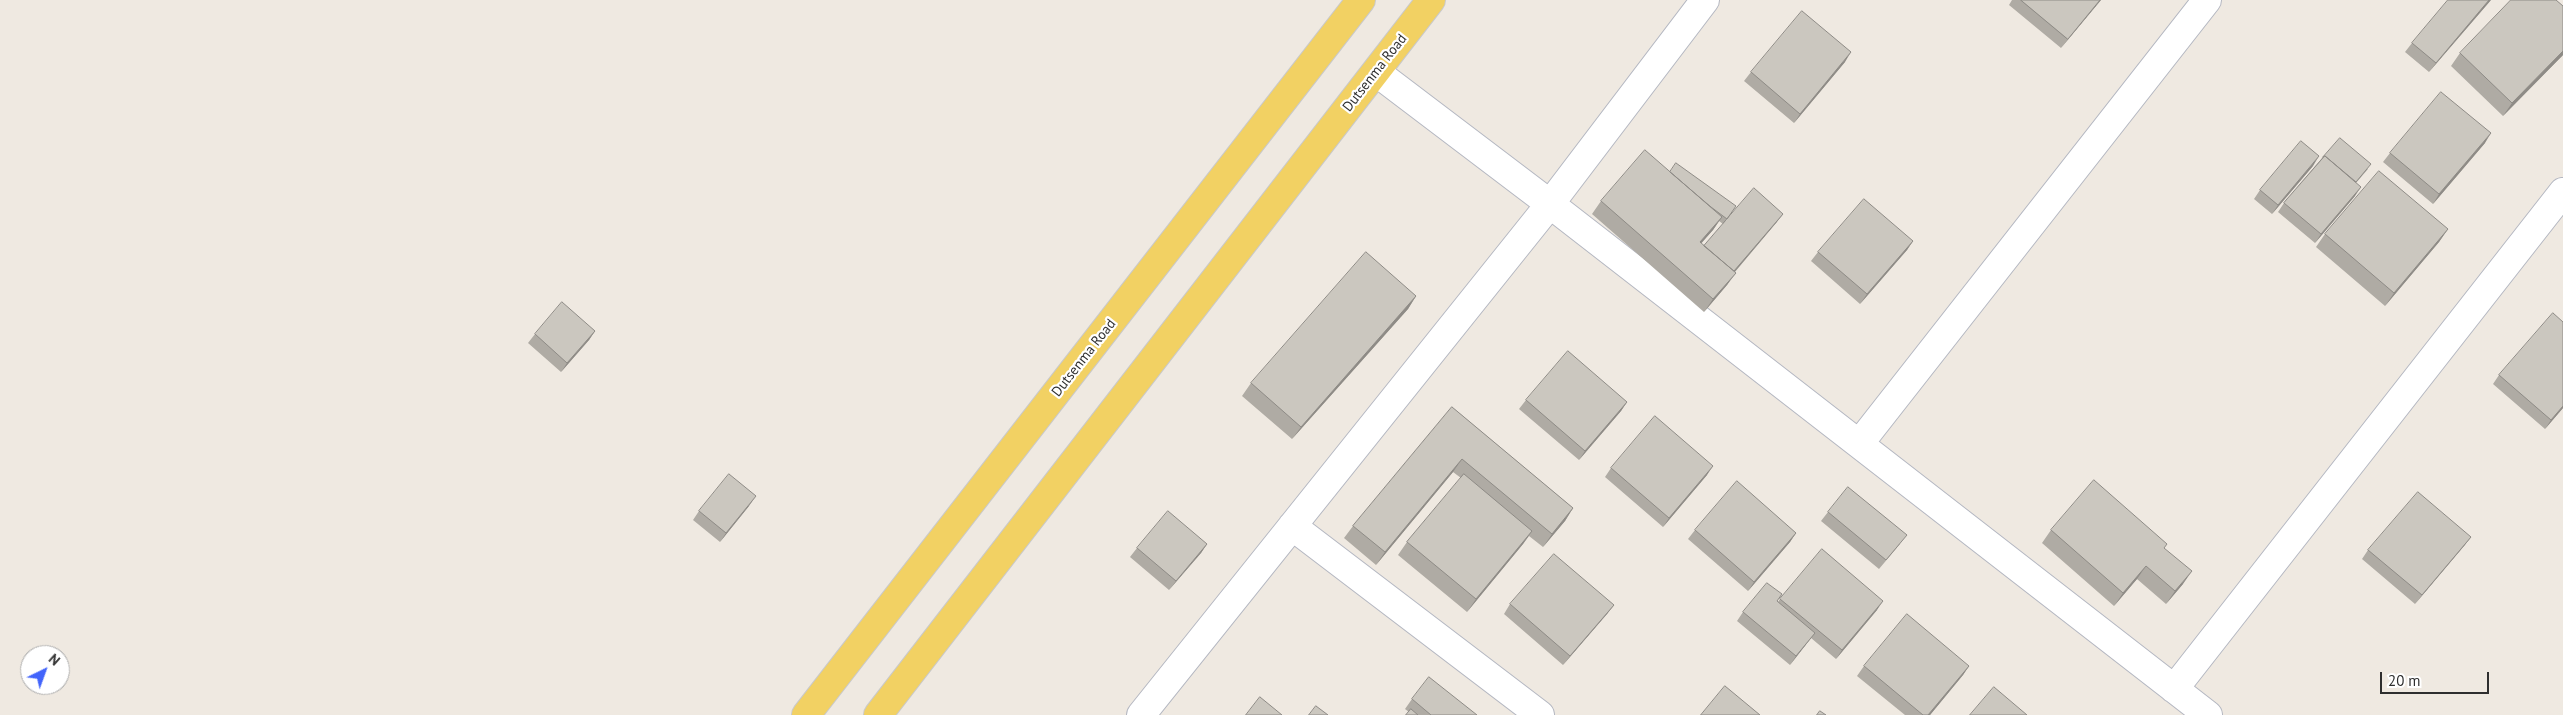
<!DOCTYPE html>
<style>
body{margin:0}
#map{position:relative;width:2563px;height:715px;overflow:hidden;background:#efe9e1;font-family:"PT Sans",sans-serif}
canvas{display:block}
.north{position:absolute;left:20px;top:645px;width:50px;height:50px;box-sizing:border-box;background:#fff;border:1px solid #ababab;border-radius:50%;rotate:42deg;font-size:14px;font-weight:700;line-height:20px;text-align:center;color:#2e2e2e}
.north::after{content:'';display:block;margin:auto;width:18px;height:22px;background:#4264fb;clip-path:polygon(50% 0,100% 100%,50% 72%,0 100%)}
.scale{position:absolute;left:2380px;top:672px;width:109px;height:22px;box-sizing:border-box;border:2px solid #2e2e2e;border-top:0;padding-left:6px;font-size:15px;line-height:18px;white-space:nowrap;color:#2e2e2e;-webkit-text-stroke:4px #fff;paint-order:stroke}
</style>
<div id="map">
<canvas width="2563" height="715"></canvas>
<div class="north">N</div>
<div class="scale">20 m</div>
</div>
<script>
const ctx = document.querySelector('canvas').getContext('2d');
ctx.lineJoin = 'round';
function strokePath(path, color, width, dash) { ctx.strokeStyle = color; ctx.lineWidth = width; ctx.lineCap = dash ? 'butt' : 'round'; ctx.setLineDash(dash || []); ctx.stroke(path); }
function fillPath(path, color) { ctx.fillStyle = color; ctx.fill(path, 'evenodd'); }
function drawText(font, color, halo, rows, align = 'center') {
  ctx.font = font + ' "PT Sans",sans-serif'; ctx.lineWidth = 4.5; ctx.setLineDash([]); ctx.textBaseline = 'middle'; ctx.strokeStyle = halo; ctx.fillStyle = color; for (const [text, x, y, turn = 0] of rows) {
    ctx.save(); ctx.translate(x, y); ctx.rotate((+turn || 0) * Math.PI / 180); ctx.textAlign = isNaN(turn) ? turn : align; if (halo) ctx.strokeText(text, 0, 0); ctx.fillText(text, 0, 0); ctx.restore();
  }
}
const street = new Path2D(`
 M1376 72 1550 204 2208 715
 M1859 444 2207 0
 M1292 526 1540 715
 M2174 689 2563 192
 M1141 715 1550 204 1705 0`);
const primary = new Path2D(`
 M806 715 1361 0
 M878 715 1431 0`);
const wall = new Path2D(`
 M2012 0H2101L2061 48 2009 5Z
 M2491 0 2429 72 2405 52 2412 43Z
 M2563 6V55L2503 116 2451 66 2460 53Z
 M1845 62 1794 123 1744 81 1751 72Z
 M2485 143 2433 204 2383 162 2390 153Z
 M2323 157 2368 169 2356 183 2355 196 2315 243 2278 212 2284 203Z
 M2313 166 2272 214 2254 199 2260 190Z
 M1670 172 1736 206 1725 221 1783 214 1776 223 1735 272 1727 285 1704 312 1592 214 1601 201ZM1719 221 1723 224 1704 246 1701 243 1713 230Z
 M2448 229 2439 242 2385 306 2316 247 2325 234Z
 M1913 241 1907 250 1860 304 1811 261 1818 252Z
 M1416 296 1408 309 1292 439 1242 396 1251 383Z
 M2563 322V408L2545 429 2493 384 2499 375Z
 M595 331 589 340 561 372 528 343 535 334Z
 M1526 400 1627 402 1621 411 1579 460 1519 409Z
 M1452 407 1573 508 1565 521 1543 547 1529 536 1523 544 1467 612 1398 555 1407 542 1461 478 1453 472 1376 565 1344 538 1353 526Z
 M1611 468 1707 475 1663 527 1605 477Z
 M749 506 720 542 693 520 699 511Z
 M1828 512 1900 544 1879 569 1821 521Z
 M1695 530 1796 533 1790 542 1748 591 1688 539Z
 M2051 530 2164 548 2183 584 2166 604 2137 579 2114 606 2042 543Z
 M2471 537 2464 546 2415 604 2362 559 2368 550Z
 M1207 544 1201 553 1169 590 1130 557 1137 548Z
 M1782 594 1777 601 1778 602 1780 599 1877 610 1836 659 1811 638 1790 665 1737 621 1743 612Z
 M1510 604 1614 605 1607 614 1563 665 1504 614Z
 M1864 666H1969L1963 675 1930 715H1905L1857 676Z
 M1412 699 1477 715H1406L1409 712 1405 709Z`);
const shadedWall = new Path2D(`
 M2100 0H2101L2061 48 2068 39Z
 M2489 0H2491L2429 72 2436 63Z
 M2563 51V55L2503 116 2512 103Z
 M1851 52 1845 62 1794 123 1800 114Z
 M2491 133 2485 143 2433 204 2439 194Z
 M2319 156 2313 166 2272 214 2278 205Z
 M2361 187 2355 196 2315 243 2321 234Z
 M1783 214 1776 223 1726 282 1733 272Z
 M1722 217 1713 230 1691 255 1700 242Z
 M2448 229 2439 242 2385 306 2394 293Z
 M1913 241 1907 250 1860 304 1867 294Z
 M1736 273 1727 285 1704 312 1713 299Z
 M1416 296 1408 309 1292 439 1301 427Z
 M595 331 589 340 561 372 567 363Z
 M1627 402 1621 411 1579 460 1585 451Z
 M2563 406V408L2545 429 2551 420Z
 M1462 459 1453 472 1376 565 1385 552Z
 M1713 466 1707 475 1663 527 1669 518Z
 M756 496 749 506 720 542 726 533Z
 M1573 508 1565 521 1543 547 1552 534Z
 M1532 531 1523 544 1467 612 1476 599Z
 M1796 533 1790 542 1748 591 1754 582Z
 M2471 537 2464 546 2415 604 2422 595Z
 M1207 544 1201 553 1169 590 1176 581Z
 M2146 566 2137 579 2114 606 2123 593Z
 M2192 571 2183 584 2166 604 2175 591Z
 M1883 601 1877 610 1836 659 1842 650Z
 M1614 605 1607 614 1563 665 1570 656Z
 M1815 633 1808 642 1790 665 1796 656Z
 M1969 666 1963 675 1930 715H1928Z`);
const building = new Path2D(`
 M2021 0H2100L2068 39Z
 M2448 0H2489L2436 63 2412 43Z
 M2511 0H2556L2563 6V51L2512 103 2460 53Z
 M1802 11 1851 52 1800 114 1751 72Z
 M2441 92 2491 133 2439 194 2390 153Z
 M2340 138 2371 164 2356 182 2325 156 2323 157Z
 M2301 141 2319 156 2278 205 2260 190Z
 M1645 150 1722 217 1700 242 1736 273 1713 299 1601 201Z
 M2325 156 2361 187 2321 234 2284 203Z
 M1676 163 1736 206 1727 219 1711 207 1670 172Z
 M2379 171 2448 229 2394 293 2325 234Z
 M1754 188 1783 214 1734 271 1704 246Z
 M1864 199 1913 241 1867 294 1818 252Z
 M1366 252 1416 296 1301 427 1251 383Z
 M562 302 595 331 567 363 535 334Z
 M2553 313 2563 322V406L2551 420 2499 375Z
 M1568 351 1627 402 1585 451 1526 400Z
 M1452 407 1573 508 1552 534 1462 459 1385 552 1353 526Z
 M1655 416 1713 466 1669 518 1611 468Z
 M729 474 756 496 726 533 699 511Z
 M1464 474 1532 531 1476 599 1407 542Z
 M2094 480 2167 544 2164 548 2192 571 2175 591 2146 566 2123 593 2051 530Z
 M1737 481 1796 533 1754 582 1695 530Z
 M1848 487 1907 535 1886 560 1828 512Z
 M2418 492 2471 537 2422 595 2368 550Z
 M1168 511 1207 544 1176 581 1137 548Z
 M1822 549 1883 601 1842 650 1780 599Z
 M1554 554 1614 605 1570 656 1510 604Z
 M1767 583 1782 594 1777 601 1815 633 1796 656 1743 612Z
 M1907 614 1969 666 1928 715H1923L1864 666Z
 M1429 677 1477 715H1431L1412 699Z
 M1725 686 1760 715H1701Z
 M1994 687 2027 715H1970Z
 M1260 697 1282 715H1246Z
 M1316 706 1328 715H1309Z
 M1411 709 1418 715H1406Z
 M1820 711 1826 715H1817Z`);
const streetNames = [
 ["Dutsenma Road",1375,73,-52],
 ["Dutsenma Road",1084,358,-52]
];
strokePath(street, '#b4b7c1', 30);
strokePath(primary, '#c9c9c9', 30);
strokePath(street, '#fff', 28);
strokePath(primary, '#f2d163', 28);
fillPath(wall, '#afaba4');
fillPath(shadedWall, '#8e8b86');
fillPath(building, '#cbc7bf');
strokePath(building, '#8e8b86', 1);
drawText('14px', '#2e2e2e', '#fff', streetNames);
</script>
